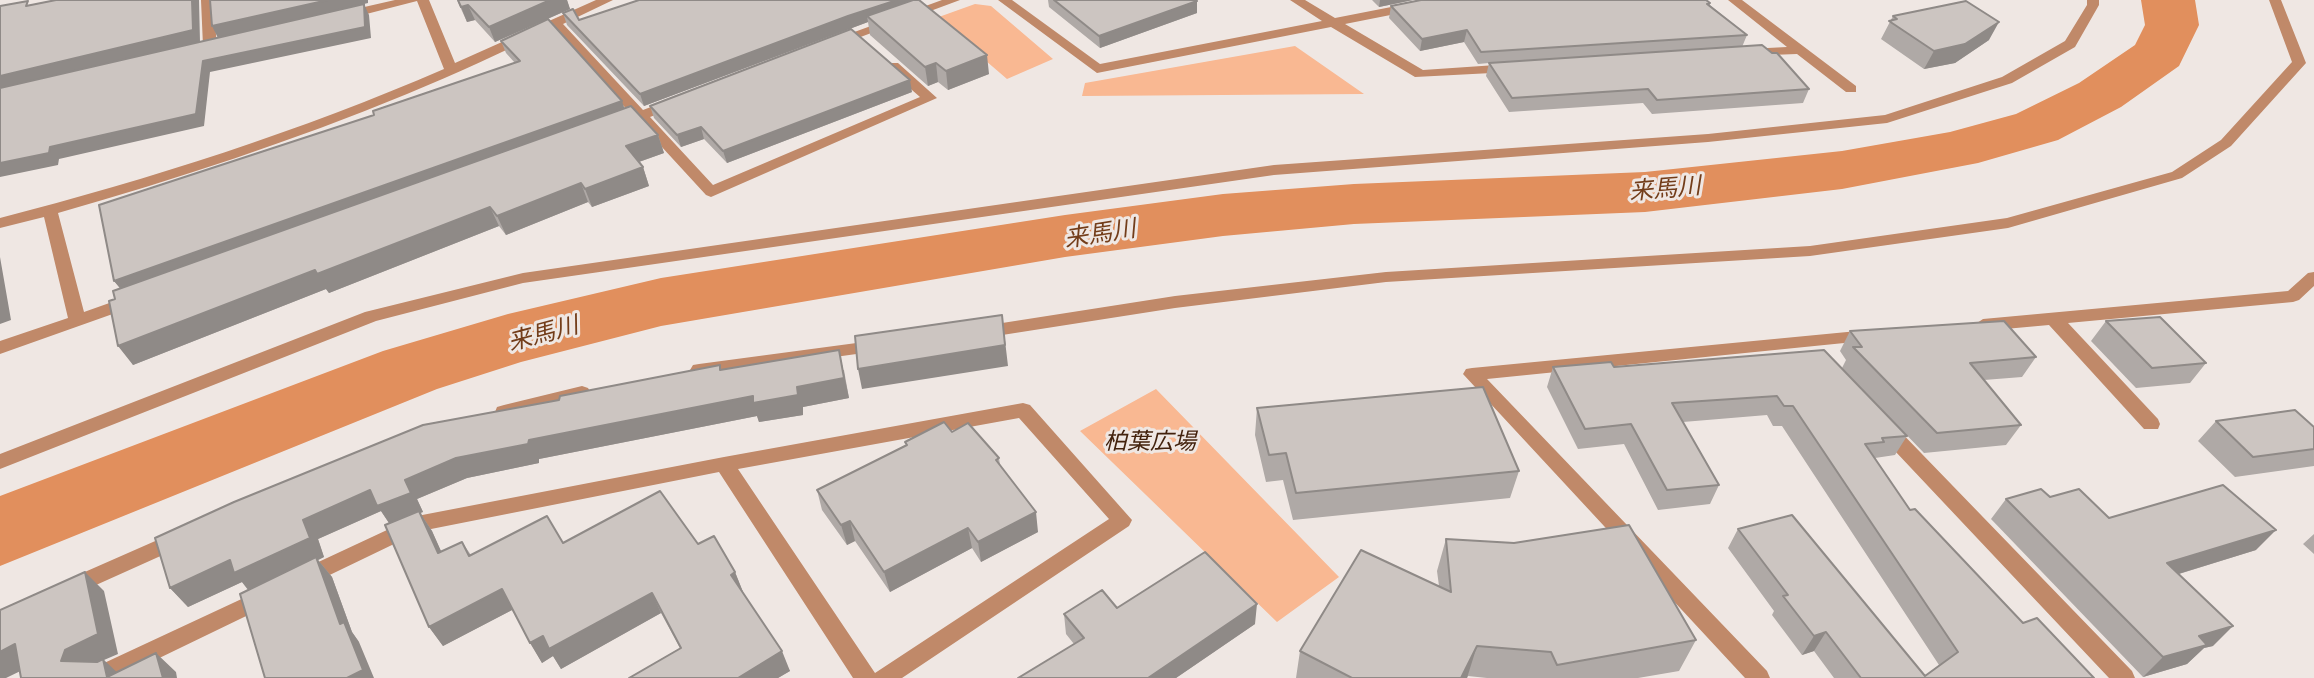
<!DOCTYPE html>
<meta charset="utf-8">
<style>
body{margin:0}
canvas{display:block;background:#efe7e3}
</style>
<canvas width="2314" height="678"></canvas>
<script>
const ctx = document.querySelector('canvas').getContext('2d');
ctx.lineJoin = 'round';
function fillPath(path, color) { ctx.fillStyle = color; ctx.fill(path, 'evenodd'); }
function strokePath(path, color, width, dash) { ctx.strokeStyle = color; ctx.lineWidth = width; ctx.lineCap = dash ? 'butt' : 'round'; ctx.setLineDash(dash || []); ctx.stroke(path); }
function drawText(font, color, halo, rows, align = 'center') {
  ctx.font = font + ' "Crimson Pro","Noto Sans JP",serif'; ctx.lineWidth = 6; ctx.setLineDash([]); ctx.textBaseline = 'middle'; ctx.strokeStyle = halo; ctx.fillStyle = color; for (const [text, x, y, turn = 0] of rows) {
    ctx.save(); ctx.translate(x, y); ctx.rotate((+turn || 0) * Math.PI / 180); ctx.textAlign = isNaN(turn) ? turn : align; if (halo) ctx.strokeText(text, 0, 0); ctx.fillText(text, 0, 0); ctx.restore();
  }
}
const green = new Path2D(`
 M975 4 991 6 1053 59 1007 79 936 18Z
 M1295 46 1364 94 1082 96 1085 83Z
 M1156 389 1339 577 1277 622 1080 431Z`);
const river = new Path2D(`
 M2141 0H2195L2199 25 2179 66 2121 107 2058 140 1978 163 1842 189 1645 212 1354 224 1223 236 1065 257 661 326 521 362 437 389 0 566V496L383 351 508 314 661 278 1065 215 1223 194 1354 184 1645 172 1842 151 1950 132 2016 114 2079 83 2135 45 2145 25Z`);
const minor = new Path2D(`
 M201 0H213L217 46 210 50 203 46Z
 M395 0H429L455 63 596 0H613L563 24 643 110 669 100H679V106L650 117 713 185 920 97 888 69V63H898L937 98 711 197 706 195 638 121 618 128 613 127 611 124 631 114 553 28C504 51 456 74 407 94 293 141 177 179 58 213L84 312 132 295 140 301 138 305 0 354V341L68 318 44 217 0 228V218C151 179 301 131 444 69L417 1 343 20 337 16 338 13Z
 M942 0H960L839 45H829L827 42Z
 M998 0H1012L1100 64 1322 21 1290 0H1305L1335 18 1427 0H1452L1446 4 1345 24 1423 70 1511 64 1518 68 1511 72 1415 77 1331 27 1097 73Z
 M1728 0H1742L1856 86V92H1846L1797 54 1743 56 1741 53 1748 49 1787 47Z
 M2087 0H2099V5L2075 47 2012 83 1887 123 1708 142 1274 175 523 283 376 321 0 469V454L365 312 523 273 1274 165 1708 134 1885 115 2002 77 2065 41 2087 5Z
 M2269 0H2281L2306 63 2231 146 2182 178 2008 228 1810 256 1386 282 1175 308 983 338 974 332 983 326 1175 296 1386 272 1810 246 2007 218 2172 172 2221 140 2292 62Z
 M2314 272V286L2299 300 2293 302 2068 323 2158 419 2160 424 2158 429H2144L2049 325 1983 331 1974 325 1983 319 2288 291 2308 273Z
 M1868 330 1877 336 1874 340 1487 379 1767 671 1770 678H1745L1463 374 1466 369 1472 368Z
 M879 340 885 342 888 346 885 350 699 376 693 375 690 370 693 365 699 364Z
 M582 386 588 388 591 393 588 398 504 419 497 417 495 412 497 407 504 405Z
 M1023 403 1030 405 1132 520 1129 526 902 678H853L719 472 421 531 311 584 304 587 297 584 294 578 297 572 417 516 724 457ZM1019 418 1109 519 875 673 738 469Z
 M1885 421 1892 423 2132 671 2135 678H2109L1878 433 1876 428 1878 423Z
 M178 531 185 533 188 539 185 545 76 594 69 597 62 594 58 588 62 582Z
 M263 589 271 592 274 598 271 604 118 678H84L87 671Z`);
const wall = new Path2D(`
 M457 0H567L570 9 495 42 475 20 467 22Z
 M919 0 989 74 948 90 938 82 928 86 870 35 868 22 644 106 567 25 563 13 579 20Z
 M1048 0H1196L1197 13 1100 48 1049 7Z
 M1372 0H1413L1379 7Z
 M1710 3V5L1747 35 1742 47 1809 89 1803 103 1652 114 1643 103 1509 112 1486 76 1489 63 1478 64 1464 42 1420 51 1389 18 1391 6Z
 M1893 16 1989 40 1955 63 1924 69 1881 39Z
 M501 41 625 108 658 135 664 153 639 162 643 167 649 186 592 207 588 202 506 235 499 226 329 293 326 289 133 365 115 299 120 288 114 281 374 115 515 63 506 53Z
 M912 92 727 163 704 139 681 147 654 118 650 106Z
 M2106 321 2206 363 2190 383 2136 388 2091 341Z
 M1850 331 2036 357 2022 377 1984 380 2021 425 2006 445 1924 453 1842 368 1846 360 1840 351Z
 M1824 350 1907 436 1895 455 1875 458 1910 510 2023 623 2094 678H1834L1814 651 1802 655 1772 615 1774 611 1728 548 1738 529 1925 676 1939 665 1782 426H1773L1767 415 1683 422 1719 485 1710 504 1658 510 1624 444 1578 449 1547 387 1553 367H1614Z
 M722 369 844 370 849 398 803 407V415L759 422 757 416 539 459V463L467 478 417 499 423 512 420 513 432 531 441 552 462 542 471 555 563 543 698 544 735 572 743 592 790 671 778 678H629L680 648 661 613 561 669 553 656 542 663 512 610 443 646 429 627 389 523 381 511 318 539 324 557 318 560 332 577 352 632 359 642 248 590 242 582 188 607 170 588Z
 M1257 408 1519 471 1510 498 1293 520 1283 480 1266 482 1255 435Z
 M2216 421 2314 427V466L2235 477 2198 441Z
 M952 432 999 458 1000 465 1038 532 981 562 972 548 890 592 855 541 847 545 822 510 817 490 906 445 905 442Z
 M2050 497 2109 518 2256 550 2179 574 2213 646 2204 648 2187 664 2143 677 1991 519 2006 499Z
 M2314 534V554L2303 544Z
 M1446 539 1696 640 1679 671 1638 678H1487L1468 676 1467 678H1296L1300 651 1439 586 1437 571Z
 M1117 608 1255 624 1176 678H1018L1074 644 1066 634 1064 614Z`);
const shadedWall = new Path2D(`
 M192 0H199L200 42 0 90V76Z
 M328 0H368V3L364 4 369 15 371 38 210 72 204 126 59 159 58 165 0 177V163L50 147 203 61 218 38 212 26Z
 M550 0H567L570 9 495 42 489 27Z
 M897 0H916L867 16 868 22 644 106 640 94 848 16Z
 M1380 0H1413L1379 7Z
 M1197 1V13L1100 48 1099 36Z
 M468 5 475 20 467 22 461 7Z
 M1999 22 1989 40 1955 63 1924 69 1934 51Z
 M1467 30 1464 42 1420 51 1422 39Z
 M987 55 989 74 948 90 946 71Z
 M936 63 938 82 928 86 925 67Z
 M910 80 912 92 727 163 723 151Z
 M622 101 626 113 124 293 114 281Z
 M701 127 704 139 681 147 677 135Z
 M658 135 664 153 633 164 626 146Z
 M643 167 649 186 592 207 585 189Z
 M581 183 588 202 506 235 497 216Z
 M490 207 499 226 329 293 326 289 133 365 118 346 315 270Z
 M0 257 11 320 0 324Z
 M1002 315 1008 366 862 389 858 369Z
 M839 350 849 398 803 407V415L759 422 757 416 539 459V463L467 478 417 499 423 512 420 513 432 531 451 573 391 526 381 511 318 539 324 557 318 560 332 577 352 632 359 642 374 678H347L250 592 242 582 188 607 170 588 303 520 370 490 405 480 456 458 529 440 797 387Z
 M1036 512 1038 532 981 562 978 542Z
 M850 521 855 541 847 545 841 525Z
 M968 528 972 548 890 592 884 572Z
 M2276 530 2256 550 2149 583 2167 563Z
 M85 572 104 591 118 654 104 660 123 678 107 677 86 669 61 661Z
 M735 572 743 592 731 575Z
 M502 589 514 609 443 646 429 627Z
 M652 593 661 613 561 669 553 656 542 663 530 643 543 636Z
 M1257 604 1255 624 1176 678H1148Z
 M2233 626 2213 646 2204 648 2187 664 2143 677 2163 657 2199 636Z
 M1826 632 1814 651 1802 655 1814 636Z
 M15 644 37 663 6 678H0V652Z
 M1477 646 1467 678H1461Z
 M782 651 790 671 778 678H738Z
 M156 653 176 672 177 678H163Z`);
const building = new Path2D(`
 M56 0H192L193 30 0 76V6L28 1 26 6Z
 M210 0H328L212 26Z
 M458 0H550L489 27 468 5 461 7Z
 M639 0H897L848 16 640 94 563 13 573 9 579 20Z
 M913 0H919L987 55 946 71 936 63 925 67 867 16Z
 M1054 0H1196L1197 1 1099 36Z
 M1421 0H1706L1710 3 1707 4 1747 35 1481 52 1467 30 1422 39 1391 6Z
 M1966 1 1999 22 1965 44 1934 51 1889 21 1897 19 1893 16Z
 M364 4 365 27 203 61 196 114 50 147 49 153 0 163V88Z
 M548 19 622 101 114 281 99 205 374 115 373 111 520 61 501 41Z
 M851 29 910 80 723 151 701 127 677 135 650 106Z
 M1762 45 1772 53H1777L1809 89 1657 100 1648 89 1512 98 1489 63Z
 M631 106 658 135 626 146 643 167 585 189 581 183 497 216 490 207 317 274 315 270 118 346 109 301 115 299 113 291Z
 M1002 315 1005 345 858 369 855 336Z
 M2160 317 2206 363 2152 368 2106 321Z
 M2004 321 2036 357 1970 363 2021 425 1937 433 1853 347H1862L1850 331Z
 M839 350 844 378 797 387 798 395 753 403V396L529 440 528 444 456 458 405 480 411 493 377 506 370 490 303 520 310 538 234 573 230 560 170 588 155 538 234 502 423 425 559 400 560 396 720 365V370Z
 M1824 350 1907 436 1882 438 1884 442 1865 444 1910 510 1915 509 2023 623 2037 618 2094 678H1861L1826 632 1814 636 1783 596 1788 595 1738 529 1792 515 1925 676 1958 652 1793 406H1784L1777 396 1672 403 1719 485 1667 490 1631 424 1585 429 1553 367 1611 362 1614 367Z
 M1483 387 1519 471 1296 493 1286 453 1269 455 1257 408Z
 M2295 410 2314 427V449L2253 457 2216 421Z
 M944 422 952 432 968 423 999 458 996 460 1036 512 978 542 968 528 884 572 850 521 841 525 817 490 907 445 905 442Z
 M2223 485 2276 530 2167 563 2233 626 2199 636 2207 645 2163 657 2006 499 2041 489 2050 497 2079 489 2109 518Z
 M660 491 698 544 714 536 735 572 731 575 782 651 738 678H629L681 648 652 593 549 649 543 636 530 643 502 589 429 627 385 525 419 511 438 553 462 542 469 556 547 516 563 543Z
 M1629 525 1696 640 1557 665 1551 652 1477 646 1461 678H1352L1300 651 1361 550 1451 592 1446 539 1514 543Z
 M1205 552 1257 604 1148 678H1018L1084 638 1064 614 1102 590 1117 608Z
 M316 557 340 624 344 622 363 670 347 678H265L240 594Z
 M85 572 98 634 65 650 61 661 97 662 103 659 107 677 156 653 163 678H21L15 644 0 652V610Z`);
const parkNames = [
 ["柏葉広場",1150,442]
];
const waterNames = [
 ["来馬川",1665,189,-5],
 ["来馬川",1100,234,-9],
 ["来馬川",543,334,-15]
];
fillPath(green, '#f9b892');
fillPath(river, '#e18f5d');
fillPath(minor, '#c08969');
fillPath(wall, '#afa9a6');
fillPath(shadedWall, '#8f8a87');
fillPath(building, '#ccc5c1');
strokePath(building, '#8f8a87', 2);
drawText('italic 23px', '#43220d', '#efe7e3', parkNames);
drawText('italic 24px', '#733d1a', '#efe7e3', waterNames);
</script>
